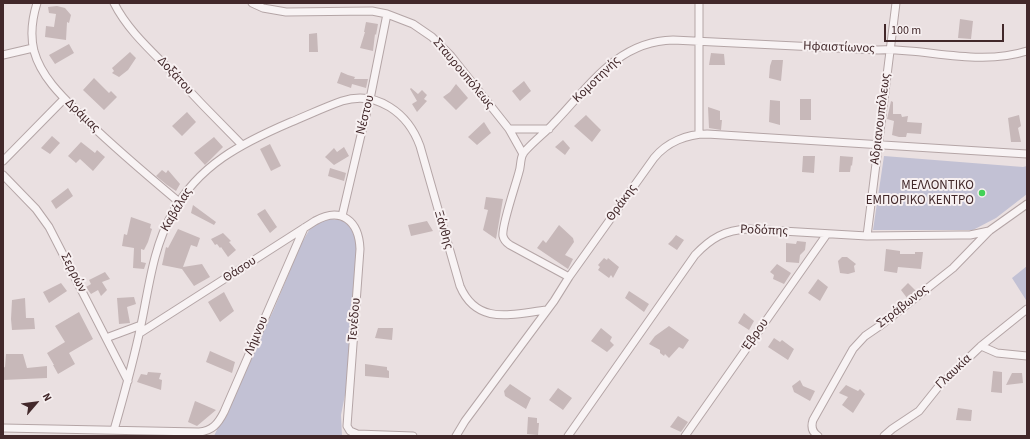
<!DOCTYPE html>
<meta charset="utf-8">
<style>
body{margin:0}
#map{position:relative;width:1030px;height:439px;overflow:hidden;background:#eae0e1;font-family:"Source Sans 3",sans-serif}
canvas{display:block}
.frame{position:absolute;inset:0;border:4px solid #42282a;pointer-events:none}
.north{position:absolute;left:16px;top:383px;width:40px;height:40px;-webkit-text-stroke:3px #f7f0f1;paint-order:stroke;rotate:62deg;font-size:11px;font-weight:700;line-height:16px;text-align:center;color:#42282a}
.north::after{content:'';display:block;margin:auto;width:14px;height:18px;background:#42282a;clip-path:polygon(50% 0,100% 100%,50% 72%,0 100%)}
.scale{position:absolute;left:884px;top:24px;width:120px;height:18px;box-sizing:border-box;border:2px solid #42282a;border-top:0;padding-left:5px;font-size:12px;line-height:14px;white-space:nowrap;color:#42282a;-webkit-text-stroke:3px #f7f0f1;paint-order:stroke}
</style>
<div id="map">
<canvas width="1030" height="439"></canvas>
<div class="frame"></div>
<div class="north">N</div>
<div class="scale">100 m</div>
</div>
<script>
const ctx = document.querySelector('canvas').getContext('2d');
ctx.lineJoin = 'round';
function fillPath(path, color) { ctx.fillStyle = color; ctx.fill(path, 'evenodd'); }
function strokePath(path, color, width, dash) { ctx.strokeStyle = color; ctx.lineWidth = width; ctx.lineCap = dash ? 'butt' : 'round'; ctx.setLineDash(dash || []); ctx.stroke(path); }
function drawText(font, color, halo, rows, align = 'center') {
  ctx.font = font + ' "Source Sans 3",sans-serif'; ctx.lineWidth = 4; ctx.setLineDash([]); ctx.textBaseline = 'middle'; ctx.strokeStyle = halo; ctx.fillStyle = color; for (const [text, x, y, turn = 0] of rows) {
    ctx.save(); ctx.translate(x, y); ctx.rotate((+turn || 0) * Math.PI / 180); ctx.textAlign = isNaN(turn) ? turn : align; if (halo) ctx.strokeText(text, 0, 0); ctx.fillText(text, 0, 0); ctx.restore();
  }
}
const green = new Path2D(`
 M884 156 1023 167 1027 166V194L996 218 973 230H873Z
 M331 219C353 221 351 225 359 245L346 390 341 415 342 436H214L274 309 300 246 312 225 319 221Z
 M1027 266V299L1026 300 1012 278Z`);
const building = new Path2D(`
 M57 6 65 8 71 15 69 23 67 22 66 40 45 37 46 26 54 27 56 14 49 13 48 7Z
 M960 19 973 21 971 39 958 38Z
 M366 22 378 24 376 35 375 34 373 51 360 48 365 32H364Z
 M317 33 318 52H309V34Z
 M69 44 74 53 55 64 49 55Z
 M130 52 136 58 128 70 119 77 112 73 114 71 112 68Z
 M711 53 724 54 725 65H709Z
 M772 60H783L781 81 769 78 770 66Z
 M341 72 348 75 355 77 354 79H368L366 88 352 84 351 88 337 83Z
 M94 78 109 93 111 91 117 97 104 110 83 90Z
 M524 81 531 91 520 101 512 91Z
 M456 84 468 98 456 110 443 97 450 92Z
 M411 88 418 94 422 90 427 95 424 99 427 101 417 112 412 104 417 101 410 89Z
 M800 99H811V120H800Z
 M770 100 780 101V125L769 122Z
 M891 101 893 102V114H901L902 117 908 116 907 122 922 123 921 134 907 133 906 137H899L892 135 894 121 887 119Z
 M708 107 720 111V120H722L721 130 709 128Z
 M187 112 196 122 182 136 172 126Z
 M586 115 601 130 592 142 574 126Z
 M1019 115 1021 126 1018 128 1021 142H1011L1008 118Z
 M484 122 491 133 477 145 468 137Z
 M52 136 60 143 50 154 41 148Z
 M214 137 223 147 205 165 194 153Z
 M563 140 570 148 565 155 555 147Z
 M81 142 95 153 97 150 105 157 93 171 80 159 76 163 68 156Z
 M270 144 281 166 271 171 260 149Z
 M344 147 349 156 334 165 325 157 334 148 337 152Z
 M803 156H815L814 173 802 172Z
 M840 156 853 157 852 166 851 165 850 172H839Z
 M330 168 346 173 344 181 328 176Z
 M162 170 166 173 168 170 180 184 176 191 167 185 156 176Z
 M68 188 73 196 56 209 51 201Z
 M486 197 503 199 496 239 483 230 488 210 484 209Z
 M193 205 216 222 214 225 191 213Z
 M265 209 277 227 270 233 257 214Z
 M131 217 151 224 150 228 152 229 148 242 144 250 141 249V262L146 263 144 269 133 268 134 248 122 246 124 234 127 235Z
 M427 221 433 231 411 236 408 225Z
 M559 225 573 238 574 242 565 255 573 259 568 269 537 248 543 240 546 243Z
 M178 229 200 238 197 247 191 245 183 267 202 264 210 277 194 286 182 269 162 265 166 247 168 248Z
 M223 233 231 241 229 242 236 250 228 257 221 247 220 248 217 244 215 245 211 239Z
 M676 235 684 240 677 250 668 244 672 240Z
 M797 241 806 242 805 250 800 255 799 263 786 262V243L796 244Z
 M886 249 900 251V254H915V252H923L921 269 898 267 897 273 884 271Z
 M842 257H847L856 264 854 266 855 272 848 274 840 273 838 261Z
 M604 258 607 260 608 258 619 267 613 278 611 275 609 278 598 270 600 267 598 265Z
 M777 264 791 273 784 284 773 279 774 275 770 272Z
 M105 272 110 279 102 282 107 290 101 296 98 290 91 294 86 287 91 284 89 280Z
 M818 279 828 287 820 301 808 293Z
 M61 283 67 291 49 303 43 292Z
 M908 283 916 291 907 298 901 290Z
 M629 291 649 304 644 312 625 298Z
 M224 292 234 311 220 322 208 302Z
 M134 297 136 304 127 307 130 323 119 324 117 298Z
 M25 298 26 318H34L35 329 12 330 11 319 12 300Z
 M79 312 93 339 69 353 75 364 58 374 53 365H54L47 353 65 342 55 326Z
 M744 313 754 321 749 330 738 323Z
 M669 326 689 340 683 349 679 347 669 358 665 354 664 356 660 353V350L649 344 655 336Z
 M378 328H393L392 340 375 338Z
 M601 328 612 337 610 341 614 345 607 352 591 341Z
 M774 338 780 342 782 340 794 349 788 360 768 347Z
 M210 351 235 362 232 373 206 362Z
 M6 354H23L27 368 47 366V378L3 380V368L5 367Z
 M365 364 387 367V370L389 371V378L365 376Z
 M993 371 1002 372V393L991 392Z
 M148 372 161 373 159 379 162 380 161 390 137 382 141 374 147 375Z
 M1012 373H1022L1023 383 1006 385Z
 M800 380 803 386 815 391 810 401 794 392 792 386Z
 M510 384 531 398 526 409 505 396 504 391Z
 M846 385 858 391 860 389 865 394 853 413 842 405 848 397 839 393Z
 M558 388 572 398 563 410 549 400Z
 M195 401 216 410 197 426 188 422Z
 M958 408 972 410 971 421 956 420Z
 M678 416 688 422 681 432 670 427Z
 M528 417 537 418V423H539L538 435 527 434Z`);
const minor = new Path2D(`
 M37 3C32 19 30 35 34 51 42 80 67 101 87 121 116 149 148 176 179 202
 M114 3C126 27 146 46 165 65 190 92 216 119 242 145
 M252 3 263 8 286 12 372 11 387 14 413 24 432 37 451 56 509 129 523 154
 M3 55 33 48
 M509 129H549
 M699 134V3
 M3 161 64 99
 M3 175 36 209 49 227 128 381
 M342 216 361 135 370 99 387 14
 M867 236 896 3
 M569 277 510 245C507 243 504 241 503 236 501 227 516 184 519 172 521 167 520 159 523 154 526 148 547 131 553 124 588 88 617 41 673 40L878 50C893 49 906 51 921 52 956 56 993 62 1027 51
 M140 333 315 221C341 206 359 221 360 249L347 426 350 431 357 434 413 436
 M106 338 141 325
 M981 346 997 353 1027 356
 M3 428 199 432C212 431 218 424 224 412L304 228
 M114 430C124 395 134 360 141 325 149 287 153 248 172 214 198 165 242 143 291 122 308 115 325 107 342 101 377 90 408 113 420 146L460 286C477 326 512 314 547 310
 M456 436 465 421 554 301 569 277 654 158C667 142 687 134 707 134L1027 154
 M568 436 695 255C711 238 725 230 748 229L867 236 961 235H970L989 231
 M685 436 827 234
 M818 436C812 432 811 426 813 420L853 349 865 336 881 325 953 268 989 231 1027 204
 M884 436 892 429 919 411 939 386 981 346 1027 309`);
const markers = [
 [982,193,4,"#43d158"]
];
const streetNames = [
 ["Ηφαιστίωνος",839,48,2],
 ["Σταυρουπόλεως",463,74,50],
 ["Δοξάτου",175,76,47],
 ["Κομοτηνής",597,80,-44],
 ["Νέστου",366,115,-76],
 ["Δράμας",82,116,44],
 ["Αδριανουπόλεως",881,119,-83],
 ["Θράκης",622,203,-54],
 ["Καβάλας",177,210,-59],
 ["Ξάνθης",443,230,74],
 ["Ροδόπης",764,231,2],
 ["Θάσου",240,270,-33],
 ["Σερρών",73,273,63],
 ["Στράβωνος",903,307,-38],
 ["Τενέδου",355,320,-85],
 ["Έβρου",756,335,-55],
 ["Λήμνου",257,336,-67],
 ["Γλαυκία",954,372,-44]
];
const poiNames = [
 ["ΜΕΛΛΟΝΤΙΚΟ",974,186],
 ["ΕΜΠΟΡΙΚΟ ΚΕΝΤΡΟ",974,201]
];
fillPath(green, '#c2c1d4');
fillPath(building, '#c7b8b9');
strokePath(minor, '#b4a5a6', 9);
strokePath(minor, '#f8f3f4', 7);
for (const [x, y, r, color] of markers) { const dot = new Path2D(); dot.arc(x, y, r, 0, 2 * Math.PI); ctx.fillStyle = color; ctx.fill(dot); strokePath(dot, '#f7f0f1', 1.5); }
drawText('13px', '#42282a', '#f7f0f1', streetNames);
drawText('13px', '#42282a', '#f7f0f1', poiNames, 'right');
</script>
